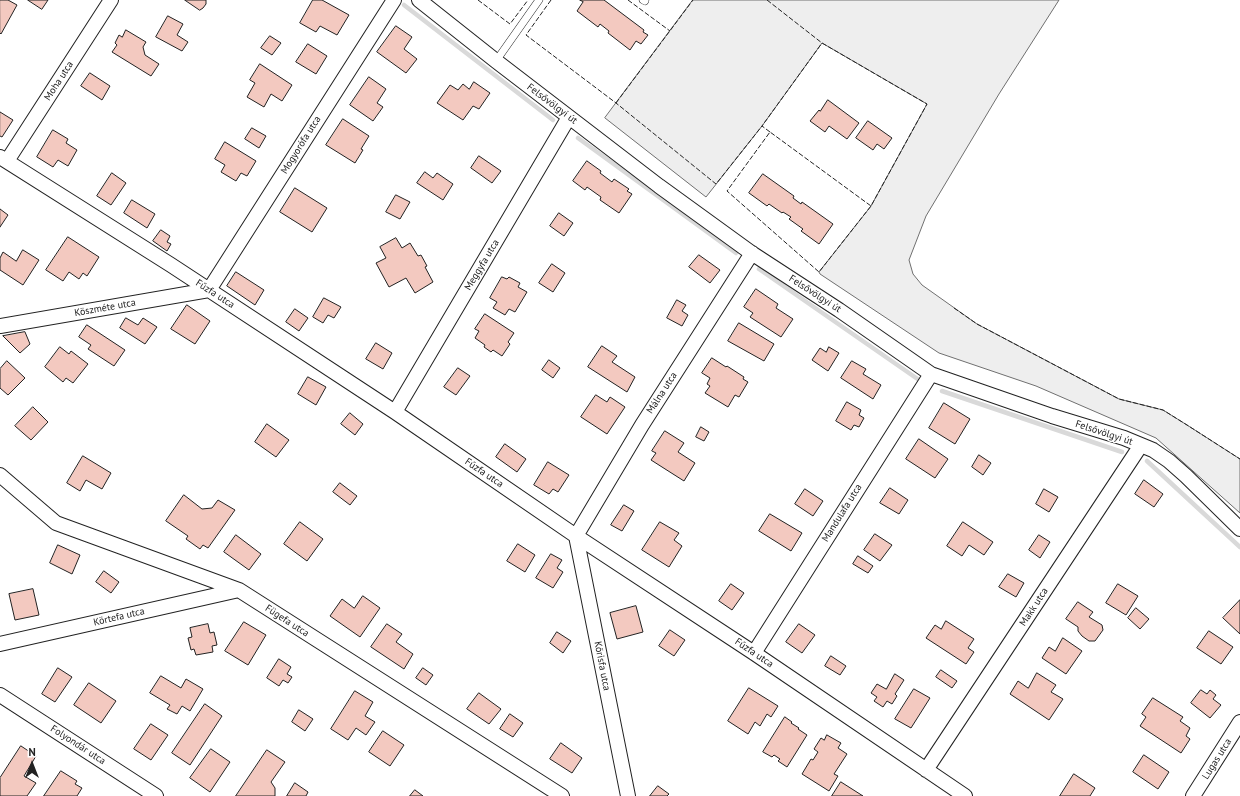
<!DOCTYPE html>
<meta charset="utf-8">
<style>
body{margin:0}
#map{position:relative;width:1240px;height:796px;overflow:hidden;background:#fff;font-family:"PT Sans",sans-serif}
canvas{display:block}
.north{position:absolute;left:12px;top:744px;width:40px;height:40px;-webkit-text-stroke:3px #fff;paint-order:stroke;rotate:0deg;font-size:11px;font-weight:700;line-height:16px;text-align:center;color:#222}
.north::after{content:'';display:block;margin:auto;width:14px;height:18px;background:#222;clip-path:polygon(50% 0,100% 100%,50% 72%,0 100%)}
</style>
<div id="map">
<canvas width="1240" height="796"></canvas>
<div class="north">N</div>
</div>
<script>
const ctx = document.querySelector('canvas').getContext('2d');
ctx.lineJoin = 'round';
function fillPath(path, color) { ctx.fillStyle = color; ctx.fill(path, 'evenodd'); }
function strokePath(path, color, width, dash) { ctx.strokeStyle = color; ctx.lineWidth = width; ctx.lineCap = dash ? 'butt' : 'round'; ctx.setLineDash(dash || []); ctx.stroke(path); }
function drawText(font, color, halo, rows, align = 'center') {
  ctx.font = font + ' "PT Sans",sans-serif'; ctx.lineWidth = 3; ctx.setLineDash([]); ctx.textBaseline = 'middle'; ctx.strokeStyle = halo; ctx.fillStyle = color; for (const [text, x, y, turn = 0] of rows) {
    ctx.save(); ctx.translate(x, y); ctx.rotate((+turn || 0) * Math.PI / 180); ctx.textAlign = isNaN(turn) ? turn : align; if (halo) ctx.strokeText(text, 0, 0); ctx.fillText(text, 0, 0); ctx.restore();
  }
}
const green = new Path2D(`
 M693 0H1059L999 94 926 216 909 260 913 274 922 285 977 324 1119 399 1163 410 1187 425 1240 459V513L1156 438 1036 386 939 353 820 274 819 272 871 206 927 104 822 43 762 126 706 197 605 118Z`);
const stream = new Path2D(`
 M404 5 553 120
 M578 138 736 253
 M759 269 919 380
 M942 391 1122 452
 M1147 461 1240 547`);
const building = new Path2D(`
 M0 0H8L17 5 1 34 0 33Z
 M28 0H48L42 9Z
 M185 0H206V4L203 8 200 10Z
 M313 0H322L349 15 337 35 320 26 316 32 300 23Z
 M580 0H604L644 30 643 32 648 35 641 44 636 41 630 50 608 33 609 31 600 24 598 27 577 11 583 2Z
 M168 16 183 24 177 35 188 42 182 51 156 37Z
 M396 26 412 37 404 49 417 59 406 73 377 52Z
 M126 30 146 42 143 47 145 55 159 64 151 76 112 52 117 45 115 43 119 35 122 37Z
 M270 36 281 43 272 55 261 48Z
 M308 44 327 56 316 74 296 62Z
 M260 64 292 85 282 101 271 94 264 107 247 97 255 83 250 80Z
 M90 73 110 86 102 100 81 86Z
 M369 77 386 89 377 103 383 107 373 121 350 105Z
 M474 82 490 93 479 109 473 106 463 120 437 103 450 85 458 90 463 84 469 89Z
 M828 100 859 123 847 139 829 126 825 132 810 121 819 110 820 111Z
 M0 112 13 120 2 137 0 136Z
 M343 119 369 136 361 149 363 150 355 163 326 145Z
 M868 121 892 138 884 149 877 144 873 150 856 138Z
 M252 128 266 136 259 148 245 139Z
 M53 130 68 139 66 143 77 150 68 166 58 160 53 167 37 157Z
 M225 142 256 161 247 176 241 173 236 181 221 172 225 165 215 159Z
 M479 156 501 171 492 183 471 168Z
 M587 161 601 171 600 173 612 182 614 179 629 189 627 191 632 194 619 213 600 200 601 197 587 187 585 190 573 181Z
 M425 172 433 178 437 173 453 184 443 200 417 183Z
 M112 173 126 183 111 205 97 196Z
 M763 174 794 196 793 198 801 204 802 202 833 224 819 244 801 231 803 229 789 219 791 217 783 212 782 213 769 204 767 206 749 193Z
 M295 188 327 208 312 232 280 212Z
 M396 195 410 202 400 219 386 212Z
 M132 200 155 214 147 228 124 213Z
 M0 209 8 215 0 227Z
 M559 213 573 223 564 236 550 226Z
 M161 230 170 236 167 242 171 244 167 251 153 241Z
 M68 237 99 257 87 276 83 273 79 279 69 272 63 281 46 270Z
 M396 238 402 248 410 243 418 256 421 255 427 266 425 267 433 282 415 293 406 278 389 287 376 263 386 258 380 247Z
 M23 250 39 260 23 285 0 270V258L3 252 16 261Z
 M699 255 720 270 710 283 689 267Z
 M552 264 565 273 553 292 539 283Z
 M236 272 264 290 255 305 227 286Z
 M502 277 507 279 509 277 520 283 518 287 527 292 515 312 509 309 505 315 493 308 497 302 490 298Z
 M756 289 778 304 776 308 793 319 781 337 750 317 753 313 744 307Z
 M324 298 341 307 334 318 328 315 323 323 313 317Z
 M677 300 686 305 682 311 688 315 682 326 667 318Z
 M187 305 210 321 195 344 171 329Z
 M295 309 308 318 299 331 286 322Z
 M485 314 514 333 508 342 510 344 502 356 493 350 491 352 484 347 485 345 475 338 479 331 475 329Z
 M126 318 138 325 143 318 157 327 145 344 120 328Z
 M739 323 774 344 764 361 728 341Z
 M87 325 125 350 114 366 88 349 91 345 79 337Z
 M25 332 30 344 20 353 3 336Z
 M376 343 392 353 383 369 366 359Z
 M602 346 617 356 612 362 635 377 627 392 588 367Z
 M60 347 69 354 71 351 88 364 73 383 66 378 63 382 45 367Z
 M829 347 839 353 828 371 812 360 820 348 826 352Z
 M712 358 726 367 727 366 744 377 743 379 748 382 739 397 735 395 728 407 705 393 710 386 707 384 710 378 702 373Z
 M549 360 560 368 553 378 542 370Z
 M7 361 25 378 8 395 0 388V369Z
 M852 361 866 369 863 374 881 385 873 399 841 378Z
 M458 368 470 376 456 395 444 387Z
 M308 377 326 387 316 405 298 394Z
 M596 395 607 402 610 397 625 407 607 434 581 417Z
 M847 402 861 410 859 415 864 418 859 427 854 425 851 430 836 421Z
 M944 403 970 419 955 444 929 428Z
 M33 407 48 422 31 440 15 426Z
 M350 413 363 424 355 435 341 424Z
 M267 424 289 440 276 457 255 442Z
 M701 427 709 432 704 441 696 437Z
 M665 431 684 443 678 452 695 463 684 481 651 460 656 453 652 451Z
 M919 439 948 459 935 478 906 459Z
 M505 444 526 459 517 472 496 457Z
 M979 455 991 463 983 475 972 467Z
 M83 456 111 473 102 489 86 480 80 491 67 483Z
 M548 462 569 475 558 492 553 489 549 494 534 485Z
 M1144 480 1163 494 1154 507 1135 494Z
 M340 483 357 496 350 505 333 492Z
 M890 488 908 500 899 514 880 503Z
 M805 489 823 501 813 516 795 504Z
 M1044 489 1058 497 1049 512 1036 504Z
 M184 495 202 509 212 508 218 500 235 510 208 548 203 545 200 549 186 539 188 536 166 521Z
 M624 505 634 511 622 531 611 525Z
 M770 514 802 533 791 551 759 531Z
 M300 522 323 539 307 561 284 544Z
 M660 522 679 533 674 540 682 546 669 567 642 550Z
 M963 522 993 542 984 555 969 545 962 556 947 546Z
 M875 534 892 545 880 561 864 550Z
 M236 535 261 554 249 570 224 552Z
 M1039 535 1050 542 1040 558 1029 550Z
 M518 544 535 555 525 572 507 561Z
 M58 545 80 555 72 574 50 563Z
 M551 554 562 560 557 568 563 572 553 588 536 578Z
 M858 556 873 566 868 573 853 564Z
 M104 571 119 582 111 593 96 582Z
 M1008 574 1024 583 1016 597 999 587Z
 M731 584 744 593 732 610 719 601Z
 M1118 584 1138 596 1126 615 1106 603Z
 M33 589 39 615 15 620 9 594Z
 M363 596 380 608 360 637 330 616 342 599 354 608Z
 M1240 600V634L1223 618Z
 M1078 602 1093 612 1089 617 1102 625 1103 630 1095 641H1089L1082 636 1078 631V627L1066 619Z
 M636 606 643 632 617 639 610 613Z
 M1136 608 1149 619 1140 629 1128 618Z
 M946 621 974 639 968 648 974 652 966 664 926 638 935 625 941 629Z
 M244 622 266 635 248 665 225 651Z
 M208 624 210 633 214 632 217 645 212 646 213 652 196 655 194 649 191 650 188 638 192 637 190 628Z
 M387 624 402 634 396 642 413 654 404 669 371 647Z
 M799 624 815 635 802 653 786 642Z
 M670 630 685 640 674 656 659 646Z
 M1209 631 1233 647 1221 664 1197 648Z
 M557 632 571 641 563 653 550 643Z
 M1063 638 1082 651 1066 674 1042 658 1049 647 1055 651Z
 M831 656 846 666 840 675 825 666Z
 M279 659 291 667 287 674 292 677 288 683 283 680 279 686 267 678Z
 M58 668 72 677 55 702 42 694Z
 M423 668 433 675 426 685 416 678Z
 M941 670 957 681 952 688 936 677Z
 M1037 673 1056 685 1051 692 1063 699 1049 720 1010 694 1018 681 1028 688Z
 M895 674 904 680 895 694 897 696 892 704 887 701 883 707 874 701 877 697 871 693 877 684 886 689Z
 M161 676 181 688 186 679 203 689 190 711 182 706 177 714 167 709 170 705 150 693Z
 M89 683 116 701 101 723 74 705Z
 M749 688 778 706 771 717 767 714 760 726 755 722 748 734 728 721Z
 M914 689 930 698 911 728 895 719Z
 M1201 690 1207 694 1210 690 1216 695 1213 699 1221 705 1210 718 1191 703Z
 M355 691 373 702 365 716 375 722 366 735 356 728 348 740 331 729Z
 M479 693 501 709 489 724 467 709Z
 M1153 698 1183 717 1180 721 1190 728 1186 736 1190 739 1181 753 1140 726 1146 717 1142 714Z
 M205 704 222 716 190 765 172 753Z
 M299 710 313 719 305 731 292 722Z
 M510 714 523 723 513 737 500 729Z
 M785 717 792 722 791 723 799 728 798 729 807 735 787 767 778 761 780 759 774 755 772 757 763 752Z
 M151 724 168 735 151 760 134 749Z
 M383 731 404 745 390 766 369 752Z
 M827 735 841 743 838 748 847 754 834 774 838 776 829 791 802 774 811 759 813 760 818 752 814 749 821 738 824 740Z
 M561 743 582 758 572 773 550 759Z
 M21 746 36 756 24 776 36 783 27 796H0V778Z
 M211 749 230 762 210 792 190 778Z
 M267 750 285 762 271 782 275 788V796H236Z
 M1144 755 1169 772 1158 789 1133 772Z
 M61 771 77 781 75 784 82 788 77 796H44Z
 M1074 774 1095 788 1090 796H1060Z
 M841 782 863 796H832Z
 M295 783 308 792 306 796H287Z
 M658 786 669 794 667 796H650Z
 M415 790 423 796H410Z`);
const service = new Path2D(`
 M643 0 645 1
 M496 61 539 0`);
const minor = new Path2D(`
 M419 0 496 61 659 186 750 252 839 310 931 374 1052 416 1124 438 1153 450 1169 461 1186 476 1240 529
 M0 157 171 265 395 412 576 536 754 653 965 796
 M7 161 111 0
 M0 326 209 290 394 0
 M395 412 569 117
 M0 475 56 523 239 590 562 796
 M0 644 239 590
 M754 653 931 374
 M0 695 156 796
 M926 770 1141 445
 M628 796 576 536 642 425 752 253
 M1193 796 1240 722`);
const fence = new Path2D(`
 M478 0 510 24 528 0
 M551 0 526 35 616 103 716 184 762 126
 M628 0 670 31
 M767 0 822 43 927 104 871 206 819 272 727 191 770 132 871 206
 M616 103 693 0
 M770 132 762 126 822 43
 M954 308 977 324 1119 399 1163 410 1187 425 1240 459`);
const streetNames = [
 ["Moha utca",59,81,-57],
 ["Felsővölgyi út",552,104,37],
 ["Mogyorófa utca",301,145,-58],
 ["Meggyfa utca",482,265,-59],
 ["Fűzfa utca",215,294,33],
 ["Felsővölgyi út",815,294,33],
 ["Köszméte utca",105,308,-10],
 ["Málna utca",662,393,-57],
 ["Felsővölgyi út",1104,433,18],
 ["Fűzfa utca",484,473,34],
 ["Mandulafa utca",842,513,-58],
 ["Makk utca",1034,607,-57],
 ["Körtefa utca",119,617,-13],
 ["Fügefa utca",287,621,33],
 ["Fűzfa utca",754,653,34],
 ["Kőrisfa utca",602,666,79],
 ["Folyondár utca",78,745,33],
 ["Lugas utca",1217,759,-58]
];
fillPath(green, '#eee');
strokePath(green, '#6f6f6f', 1);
strokePath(stream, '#d9d9d9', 4.5);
fillPath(building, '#f3c9c0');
strokePath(building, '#222', 1);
strokePath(service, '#222', 8);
strokePath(minor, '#222', 16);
strokePath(service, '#fff', 7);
strokePath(minor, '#fff', 14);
strokePath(fence, '#222', 1, [5, 2]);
drawText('10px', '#222', '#fff', streetNames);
</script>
